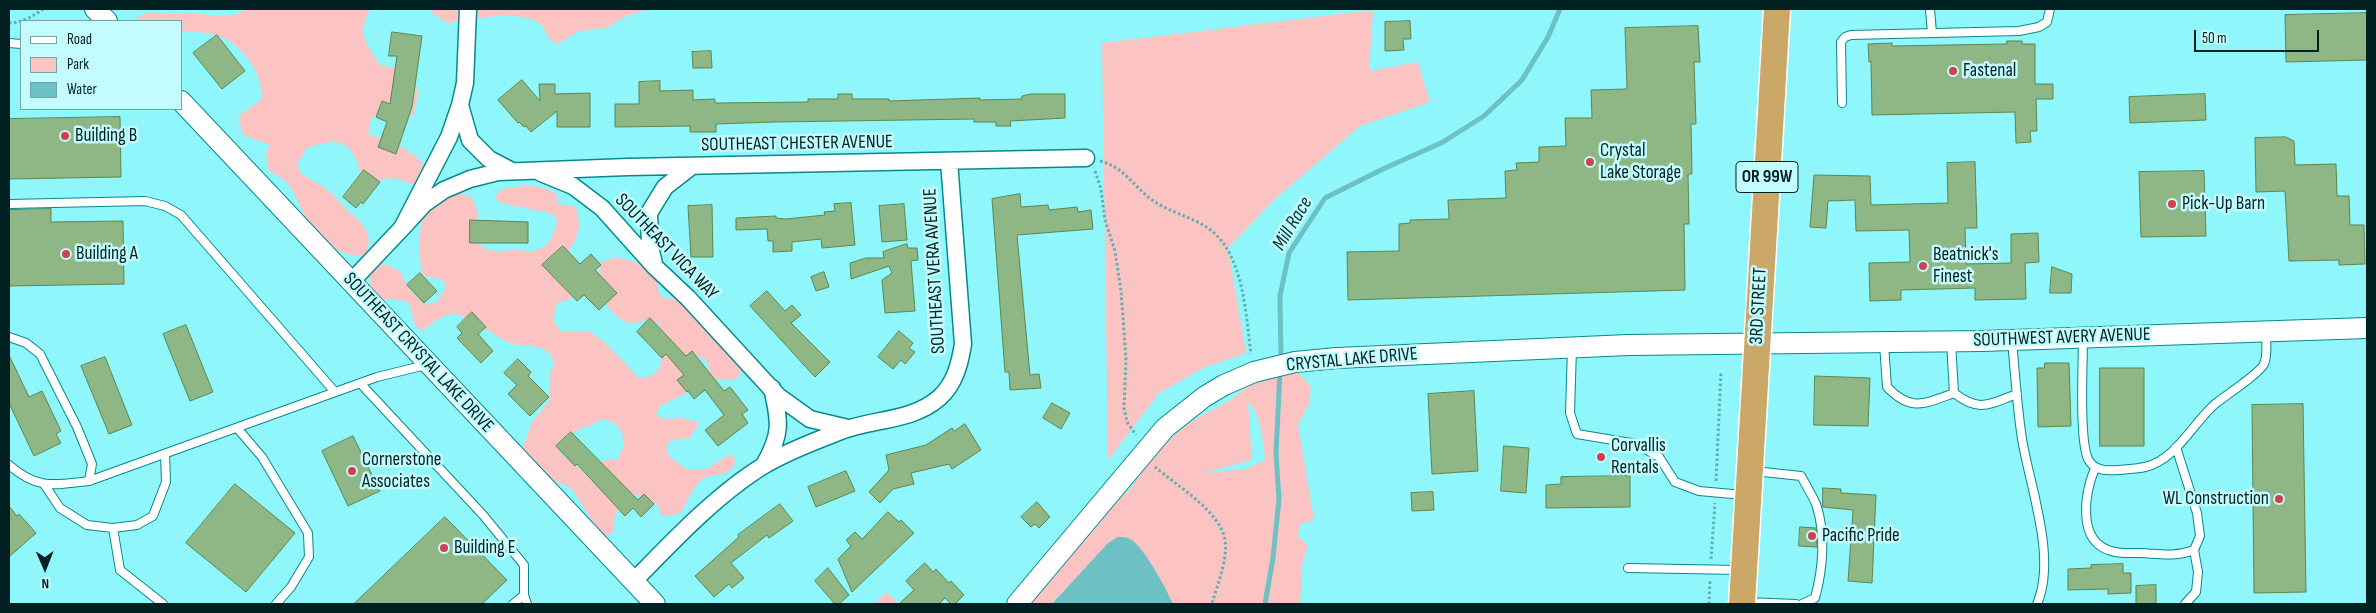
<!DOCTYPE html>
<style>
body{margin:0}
#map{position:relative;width:2376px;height:613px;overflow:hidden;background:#8ff6fb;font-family:"Sofia Sans Condensed",sans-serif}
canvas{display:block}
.frame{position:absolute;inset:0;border:10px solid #002022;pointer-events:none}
.legend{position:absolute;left:20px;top:20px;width:162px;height:90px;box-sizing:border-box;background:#c3fcfe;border:1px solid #75a4a6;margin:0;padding:6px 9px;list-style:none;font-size:15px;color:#002022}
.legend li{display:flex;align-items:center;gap:10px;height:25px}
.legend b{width:25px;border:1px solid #75a4a6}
.north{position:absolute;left:20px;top:543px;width:50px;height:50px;-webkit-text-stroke:4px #c3fcfe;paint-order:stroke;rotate:179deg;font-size:14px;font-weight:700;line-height:20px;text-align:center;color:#002022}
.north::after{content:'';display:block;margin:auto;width:18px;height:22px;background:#002022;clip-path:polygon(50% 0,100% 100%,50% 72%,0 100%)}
.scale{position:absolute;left:2194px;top:30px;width:125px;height:22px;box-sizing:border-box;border:2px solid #002022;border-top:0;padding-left:6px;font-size:15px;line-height:18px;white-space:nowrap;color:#002022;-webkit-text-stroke:4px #c3fcfe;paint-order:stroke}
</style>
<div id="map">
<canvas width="2376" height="613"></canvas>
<div class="frame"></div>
<ul class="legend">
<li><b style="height:6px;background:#fff"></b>Road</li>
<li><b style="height:14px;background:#fbc4c3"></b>Park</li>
<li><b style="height:14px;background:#6dc0c3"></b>Water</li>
</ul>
<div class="north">N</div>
<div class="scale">50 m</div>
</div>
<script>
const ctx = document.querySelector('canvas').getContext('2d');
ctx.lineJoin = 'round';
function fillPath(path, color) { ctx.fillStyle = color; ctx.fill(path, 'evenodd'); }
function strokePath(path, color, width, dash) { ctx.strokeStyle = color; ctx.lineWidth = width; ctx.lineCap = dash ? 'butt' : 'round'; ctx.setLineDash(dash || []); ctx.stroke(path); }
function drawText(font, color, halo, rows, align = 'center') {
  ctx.font = font + ' "Sofia Sans Condensed",sans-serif'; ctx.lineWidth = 5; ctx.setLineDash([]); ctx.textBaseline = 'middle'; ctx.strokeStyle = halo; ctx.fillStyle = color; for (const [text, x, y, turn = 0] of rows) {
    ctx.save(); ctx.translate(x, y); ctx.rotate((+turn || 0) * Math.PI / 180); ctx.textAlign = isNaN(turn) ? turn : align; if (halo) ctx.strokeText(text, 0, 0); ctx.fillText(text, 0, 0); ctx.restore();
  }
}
const green = new Path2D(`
 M247 9H370C357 33 366 44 380 65 414 71 424 81 413 116L378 113 371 119 368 134C385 139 426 153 427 175 427 178 424 182 423 186 412 186 406 181 396 179 382 177 375 183 361 175 352 140 340 136 307 148L297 164 300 173C311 180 324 186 333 195 338 199 342 205 347 210 361 222 376 234 365 255 341 259 317 239 306 219 300 207 295 191 286 182 281 177 275 174 269 171L266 153 270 145 243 135 238 116 261 100C265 73 239 40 213 34 203 32 192 32 181 31V21H135C147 8 155 14 171 14 176 14 181 13 187 13 210 13 226 22 247 9Z
 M432 9H648L626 16 606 28 579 31 557 44C545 39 548 31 540 24 519 8 472 20 448 23L432 13Z
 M1373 10 1369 71 1418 62 1430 102 1360 126 1275 199 1228 248 1246 353 1203 368 1159 393 1108 460 1102 43Z
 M530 185 550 190 557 195 558 204 576 207C584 237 574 239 562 263L573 295 567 301 557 302 553 320 561 331C571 332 580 330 589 332 598 333 630 369 639 378 671 377 661 346 659 324L648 319C638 324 628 325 618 317 599 302 600 286 600 263 605 261 613 257 619 258 627 259 652 267 658 270V289L662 297 671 299 680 297 746 358C739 383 736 381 711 379L707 361 699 356 691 359 685 394 660 406 656 414 664 419 683 418 700 423 689 438 671 440 666 448 670 457 686 469H706L731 454 736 461C728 480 717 471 703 479 691 487 688 503 679 514L661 516 659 507 652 501 633 494C619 503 612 516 614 532L606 536 598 530 573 490 563 484 542 477 523 457V447L532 422 550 400V373L554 365 551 355C536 340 525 350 508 342 490 334 474 316 453 314 442 314 430 325 422 331L415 326 411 309 407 301 380 299C367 288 366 272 381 263L400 271C405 284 415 298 427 305L437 302 446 287 442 279 423 276C419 257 416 227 427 210 432 203 443 197 449 193L469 195C481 211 479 221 473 239 488 254 495 251 515 250 521 250 526 251 531 251 548 251 556 233 557 218L550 213 500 203 495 196 502 189ZM603 419C624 423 629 444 617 460 606 459 600 460 596 471L585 474C578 465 567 461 560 452 566 428 584 430 603 419Z
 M1297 370 1311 387 1309 404 1298 425 1314 520 1300 524 1298 536 1308 546 1302 566 1300 604H1149L1108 544 1051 604H1026L1072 529 1099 528 1092 508 1103 493H1127C1144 469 1160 446 1183 428 1207 409 1233 405 1253 379ZM1248 402C1262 415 1263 442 1265 460L1246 469 1202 473 1252 460Z
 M886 592 899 604H874Z`);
const water = new Path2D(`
 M1118 537C1121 537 1127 537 1130 539 1143 545 1167 590 1173 604H1052L1108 543Z`);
const stream = new Path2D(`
 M1281 360 1280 296 1289 253 1325 198 1381 170 1443 142 1484 116 1522 80 1548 37 1560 9
 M1265 604 1273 558 1279 499 1276 453 1280 371`);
const building = new Path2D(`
 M2367 13V60L2286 62 2285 15Z
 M1410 21 1411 39H1403L1404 50 1385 51V22Z
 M1698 26 1700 62H1694L1696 124H1691L1692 174H1688L1689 224H1684L1685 290 1348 300 1347 252 1399 251V224L1410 223V220L1449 219 1448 200 1506 198 1505 171 1517 170 1516 163 1539 162V147L1566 146 1565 118H1592L1591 90 1627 89 1625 28Z
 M392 32 422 36 412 107 396 154 378 147 387 122 376 117 382 101 390 104 397 56H389Z
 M217 35 245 71 222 89 193 53Z
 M2007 41H2022V44H2035V84H2053V99H2036L2037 131H2030L2031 142 2016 143 2015 112 1872 115 1871 61 1869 62 1868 44 1892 43V46L2007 44Z
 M711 51 712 68H693L692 52Z
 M522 80 540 101 539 84H555V94L590 93V127H557V111L531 132 526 126 524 127 519 122 518 123 498 100Z
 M660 81V91L693 90V100L715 99V103L808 102V99H838V94H852V99H889V101L980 98V100L1022 99V96L1031 94H1065V118L1010 121 1011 126H996V122H974V119L775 122 716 124V132H690V126L615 127V104H639V82Z
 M2205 94 2206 120 2130 123 2129 97Z
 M120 117 121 177 9 179V119Z
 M2286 137 2294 141 2295 165 2336 164 2337 196H2349L2350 225H2364L2365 264 2339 265V260L2289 261 2285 191 2256 192 2255 138Z
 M1975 162 1977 228H1965L1966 264 2011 263V234L2038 233 2039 262 2025 263 2026 299 1975 300V288L1901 290V300L1870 301 1869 263 1910 262 1909 230 1856 231 1855 200 1828 201 1826 228 1810 227 1814 175 1870 176 1871 205 1948 203 1947 163Z
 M364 170 380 182 363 204 361 202 356 208 343 197Z
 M2204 171 2206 236 2141 237 2139 172Z
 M1020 194 1021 207 1048 205 1049 210 1077 207 1078 212 1091 210 1093 229 1017 235 1030 375 1039 374 1041 388 1010 390 1009 372H1005L992 199Z
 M851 203 855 245 822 248 821 239 792 242V251L773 252V241H768L767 229 736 230V218L776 216V218L786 219 825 215 824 212 835 211 834 204Z
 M904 204 907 240 882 242 879 206Z
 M712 205 713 257H691L688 206Z
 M51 209V222L123 221 124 284 9 286V210Z
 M470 220 528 222V243H470Z
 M907 244 908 248H917L918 260 911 261 915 311 885 313 882 280 892 273 889 266 851 279 850 263 866 258H884L883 252Z
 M563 246 580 264 591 254 601 265 595 270 617 293 599 310 584 295 577 301 542 265Z
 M2052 267 2072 274 2071 293H2050Z
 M824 272 829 287 816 291 811 277Z
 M420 273 437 291 424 303 407 285Z
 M767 291 785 311 792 305 801 315 791 323 830 362 815 377 750 306Z
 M472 312 486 327 478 334 493 351 481 363 457 338 462 333 457 327Z
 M650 318 686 356 692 351 724 391 730 387 748 410 742 414 748 423 718 446 705 430 724 415 705 390 694 399 688 391 687 392 677 380 684 375 666 354 662 358 637 332Z
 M186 325 213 392 190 401 163 334Z
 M899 331 913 343 909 348 915 352 905 364 901 360 893 369 878 357Z
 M9 355 29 397 42 391 61 431 56 434 61 443 34 456 9 403Z
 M105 357 132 425 109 434 81 366Z
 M518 359 531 372 528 376 549 397 530 416 508 394 517 385 504 373Z
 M2045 363H2069L2071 426 2038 427 2037 368H2044Z
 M2100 368H2144V446H2100Z
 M1815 376 1870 378 1868 426 1814 425Z
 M1474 391 1478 471 1432 474 1428 394Z
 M1052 403 1070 413 1061 429 1043 418Z
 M2303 404 2306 592 2254 593 2252 405Z
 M965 424 981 450 952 469 949 464 911 473 914 484 893 489 880 503 869 492 889 470 886 455 926 445 952 428 954 431Z
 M571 432 638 500 644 494 654 504 641 517 633 508 625 516 577 464 575 466 556 446Z
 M353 436 380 491 348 506 322 451Z
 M1504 446 1529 448 1526 493 1501 491Z
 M846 471 855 491 816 507 808 487Z
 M1630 476V507L1546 508V485L1561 484V477Z
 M235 484 295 533 246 592 186 543Z
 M1823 488 1841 489V493L1876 495 1872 583 1848 581 1853 510 1823 507Z
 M1433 492 1434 510 1412 511 1411 493Z
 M1037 502 1050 517 1039 528 1035 524 1031 527 1021 517Z
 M780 504 793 521 769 538 767 535 731 563 744 578 732 588 729 584 714 597 695 576 739 537 738 535Z
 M9 506 17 516 19 514 36 533 9 557Z
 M888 512 899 522 901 520 914 533 852 592 838 559 851 546 846 540 855 532 862 539Z
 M445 517 507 580 482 604H354Z
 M1800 527 1816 528 1817 547 1799 546Z
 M925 563 933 572 936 569 949 583 951 581 964 595 955 604H951L945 598 939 604H899L914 590 906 581Z
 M2123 564V573H2131V593L2108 594V589L2068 590V569L2091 568V565Z
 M828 568 849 595 839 604H835L815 581Z
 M2156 585V604H2136V586Z`);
const path = new Path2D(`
 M9 23C21 23 34 16 43 9
 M1100 161C1124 167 1133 186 1152 200 1170 213 1195 217 1213 232 1244 258 1246 317 1251 354
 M1095 171 1101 189 1105 220 1115 251 1121 291 1126 359 1124 408 1127 422 1136 435
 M1155 467C1176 485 1221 512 1225 540 1228 560 1217 585 1212 604
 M1716 481 1721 372
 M1711 559 1715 503
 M1709 604 1710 580`);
const service = new Path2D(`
 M1930 9 1932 33
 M9 43 21 44
 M1842 103 1841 42 1845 37 1851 35 2019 31 2039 27 2047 22 2050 9
 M9 204 145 201 165 206 181 215 335 392
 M9 337 26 343 40 354 77 427 92 464 89 481
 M2083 338C2083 363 2079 439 2088 459 2094 471 2107 471 2118 470 2127 469 2136 469 2145 467 2176 460 2192 424 2215 404 2225 396 2260 373 2264 364 2268 356 2266 342 2266 333
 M2012 340C2015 373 2017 406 2022 439 2030 487 2057 558 2037 604
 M1951 342 1954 393C1980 413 1989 404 2017 394
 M1884 344 1887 387C1911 412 1924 404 1954 393
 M1572 348 1570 413 1577 434 1637 444 1659 457 1675 482 1699 491 1744 495
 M360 383 483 515 524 565V595L527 604
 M237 428 262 457 308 533 309 557 291 587 276 604
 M9 465C38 490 54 485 89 481L377 377 426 365
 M2095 468C2085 492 2076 541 2111 551 2120 554 2132 553 2141 553 2160 554 2176 557 2194 550L2200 536 2197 513 2176 447
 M1754 471 1801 476C1806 485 1812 495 1816 504 1826 533 1823 569 1815 598L1802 604
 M44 484 60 508 87 525 113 528 137 525 153 516 166 482 165 454
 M113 528 120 570 163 604
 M1628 568 1739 570
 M1745 602 1796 604
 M513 604 524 595
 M2185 604 2196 592 2198 572 2194 550`);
const minor = new Path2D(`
 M460 105 470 140 489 159 512 171
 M541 173 573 186 602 208 654 266 688 298 778 396 810 419 848 428
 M402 228 424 204 444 190 470 179 498 172 628 167 1086 158
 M654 264 650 246 649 213 665 187 692 166
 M351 282 402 228 449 137 460 105 465 83 468 9
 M764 465C782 434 780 422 772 388
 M633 582C672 542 716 495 763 466 782 454 815 441 836 433 870 418 910 423 939 398 955 384 960 363 963 344L949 161`);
const tertiary = new Path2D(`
 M95 9 107 21
 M181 101 655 604
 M1017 604 1165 428 1204 397 1224 385 1254 372 1295 362 1337 358 1628 345 1982 341 2367 328`);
const trunk = new Path2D(`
 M1742 604 1777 9`);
const markers = [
 [1953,71,5,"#d1404f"],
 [65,136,5,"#d1404f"],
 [1590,162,5,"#d1404f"],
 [2172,204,5,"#d1404f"],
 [66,254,5,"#d1404f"],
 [1923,266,5,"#d1404f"],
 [1601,457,5,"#d1404f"],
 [352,471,5,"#d1404f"],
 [2279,499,5,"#d1404f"],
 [1812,536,5,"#d1404f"],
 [444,548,5,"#d1404f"]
];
const shields = [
 [1767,177,62]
];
const shieldNames = [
 ["OR 99W",1767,177]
];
const poiNames = [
 ["Fastenal",1963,71],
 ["Building B",75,136],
 ["Crystal",1600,151],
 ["Lake Storage",1600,173],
 ["Pick-Up Barn",2182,204],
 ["Building A",76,254],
 ["Beatnick's",1933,255],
 ["Finest",1933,277],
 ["Corvallis",1611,446],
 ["Rentals",1611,468],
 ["Cornerstone",362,460],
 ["Associates",362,482],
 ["WL Construction",2269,499,"right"],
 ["Pacific Pride",1822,536],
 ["Building E",454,548]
];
const streetNames = [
 ["SOUTHEAST CHESTER AVENUE",797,144,-1],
 ["SOUTHEAST VICA WAY",666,247,46],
 ["SOUTHEAST VERA AVENUE",935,271,-93],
 ["3RD STREET",1759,306,-87],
 ["SOUTHWEST AVERY AVENUE",2062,338,-2],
 ["SOUTHEAST CRYSTAL LAKE DRIVE",418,353,47],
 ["CRYSTAL LAKE DRIVE",1352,360,-5]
];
const waterNames = [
 ["Mill Race",1293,224,-59]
];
fillPath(green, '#fbc4c3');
fillPath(water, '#6dc0c3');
strokePath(stream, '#6dc0c3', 5);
fillPath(building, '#8fb685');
strokePath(building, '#5b874f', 1);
strokePath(service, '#07898e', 10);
strokePath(minor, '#07898e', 19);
strokePath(tertiary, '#07898e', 22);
strokePath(trunk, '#fff', 29);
strokePath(path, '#5faeb2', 3, [2.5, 2.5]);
strokePath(service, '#fff', 8);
strokePath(minor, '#fff', 16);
strokePath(tertiary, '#fff', 20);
strokePath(trunk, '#cca868', 26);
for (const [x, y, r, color] of markers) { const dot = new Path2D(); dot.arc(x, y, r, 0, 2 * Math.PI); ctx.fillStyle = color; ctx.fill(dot); strokePath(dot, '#c3fcfe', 2); }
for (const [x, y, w] of shields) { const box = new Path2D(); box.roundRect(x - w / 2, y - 15.5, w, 31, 4); ctx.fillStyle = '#c3fcfe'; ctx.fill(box); strokePath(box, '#002022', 1); }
drawText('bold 18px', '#002022', null, shieldNames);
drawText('19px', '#002022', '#c3fcfe', poiNames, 'left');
drawText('19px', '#002022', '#c3fcfe', streetNames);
drawText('italic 20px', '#083334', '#c3fcfe', waterNames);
</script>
